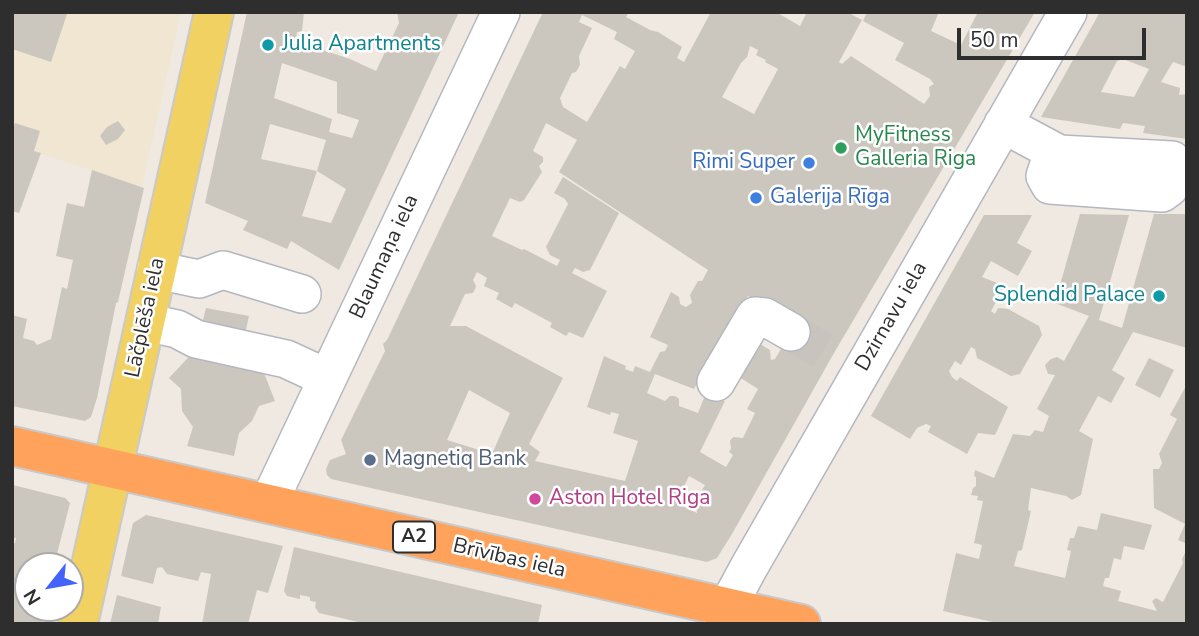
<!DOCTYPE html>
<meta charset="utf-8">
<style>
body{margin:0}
#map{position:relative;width:1199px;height:636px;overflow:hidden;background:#efe9e1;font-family:"Nunito Sans",sans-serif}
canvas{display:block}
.frame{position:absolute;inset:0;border:14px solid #2e2e2e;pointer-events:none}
.north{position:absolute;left:14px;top:552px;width:70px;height:70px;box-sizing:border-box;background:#fff;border:2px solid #ababab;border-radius:50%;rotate:239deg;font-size:19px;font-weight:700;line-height:28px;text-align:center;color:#2e2e2e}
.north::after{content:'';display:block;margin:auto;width:24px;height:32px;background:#4264fb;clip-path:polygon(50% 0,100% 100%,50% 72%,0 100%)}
.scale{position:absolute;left:957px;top:28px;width:189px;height:32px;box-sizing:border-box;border:4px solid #2e2e2e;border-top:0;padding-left:9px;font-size:21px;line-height:24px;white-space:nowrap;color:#2e2e2e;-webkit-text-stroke:5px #fff;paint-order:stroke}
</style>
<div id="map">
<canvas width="1199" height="636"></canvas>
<div class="frame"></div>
<div class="north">N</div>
<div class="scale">50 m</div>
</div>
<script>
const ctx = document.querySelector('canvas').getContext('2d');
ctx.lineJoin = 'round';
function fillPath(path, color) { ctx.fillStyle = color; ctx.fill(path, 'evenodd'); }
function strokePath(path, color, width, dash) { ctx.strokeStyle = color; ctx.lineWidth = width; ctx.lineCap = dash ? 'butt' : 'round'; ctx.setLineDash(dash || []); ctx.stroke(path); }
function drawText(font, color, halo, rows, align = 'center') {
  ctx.font = font + ' "Nunito Sans",sans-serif'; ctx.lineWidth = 5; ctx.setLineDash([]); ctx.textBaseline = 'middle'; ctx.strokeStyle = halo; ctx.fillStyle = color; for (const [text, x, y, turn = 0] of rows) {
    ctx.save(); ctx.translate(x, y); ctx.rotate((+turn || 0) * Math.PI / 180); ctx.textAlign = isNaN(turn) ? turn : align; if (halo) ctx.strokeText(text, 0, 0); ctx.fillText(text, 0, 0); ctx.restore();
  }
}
const education = new Path2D(`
 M12 12H181L142 187 34 151 39 131 16 123 12 133Z`);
const building = new Path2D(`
 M12 12H61L67 14 51 62 12 49Z
 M247 12H304L302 31 297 32 295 48 298 49 301 43 350 59 376 71 399 23 397 12H459L339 270 291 241 287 249 243 230 248 221 205 203ZM282 63 337 82V113L359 120 352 138 329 132 332 119 274 98ZM270 124 326 140 317 171 346 189 331 223 302 216 317 171 261 159Z
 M543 12H629L626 17 650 30 658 32 682 47 677 58 684 62 711 12H776L800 26 807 12H847L862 20 839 62 842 64 851 56 924 104 930 96 929 87 934 84 930 79 895 60 904 43 863 21 867 12H939L931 31 961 45 978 12H1035L834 353 732 534 717 558 707 562 384 491 331 479 327 475 326 469 330 460 346 454 341 440 385 351 383 344 387 340ZM582 15 617 32 614 39 635 51 625 69 620 66 587 122 563 107 560 98 572 73 576 72 580 65 579 56 592 28 579 22ZM750 46 758 50 756 55 766 60 765 62 778 69 754 114 722 97 741 63 747 57ZM546 123 577 140 559 172 708 270 702 281H698L690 295 692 303 686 307 680 304 679 297 671 292 650 337 668 345 665 351 660 352 650 372 635 366 633 372 625 369 626 366 604 356 587 407 610 415 611 412 619 414 613 433 638 441 625 481 535 461 540 452 529 444 563 378 466 326H450L465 294 473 293 475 289 476 286 473 280 477 272 487 278 484 286 499 293 496 299 512 308 515 303 552 323 550 327 566 336 569 332 583 338 607 291 572 273 575 268 583 272 590 270 619 213 563 177 554 193 565 199 568 204 546 247 550 255 560 260 557 266 524 249 522 250 492 236 510 198 520 202 524 200 542 172 539 166 543 162V157L533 151ZM748 296 794 327 775 359 771 360 770 350 755 341 733 373 758 389 747 409 755 413 743 438 733 437 730 441 731 449 729 452 733 455 726 467 700 452 725 401 706 393 698 413 679 406V399L675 396H670L665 401 647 393 655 374 694 389ZM469 390 510 413 492 454 447 440ZM689 476 705 485 702 490 707 493 696 499 697 513 676 503Z
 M1100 12H1187V67L1173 62 1161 82 1180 88 1179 95 1187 94V139L1143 133 1145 126 1123 123 1120 129 1041 117ZM1123 59 1149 69 1134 97 1101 92 1117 61Z
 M118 121 125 130 118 139 106 145 100 136 107 127Z
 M15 123 40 131 34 151 41 153 19 213 12 211V133Z
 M92 170 144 188 118 302 116 303 97 398 91 417 85 421 12 406V315L27 319 23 338 34 341 37 345 51 339 62 287 67 289 73 260 56 256 67 203 84 207Z
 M1080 214 1129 215 1099 320 1122 328 1154 214H1187V348L1133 332 1112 370 1125 378 1111 403 1098 396 1079 431 1093 439 1081 495 1072 500 1066 496 1031 488 1028 510 1031 511 1022 550 1018 551 1014 566 1065 578 1071 551 1067 550 1070 538H1074L1078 526 1097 530 1101 513 1152 525 1144 550 1124 546 1121 560 1114 558 1109 578H1105L1103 586 1121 591 1118 601 1157 611 1152 601 1156 598 1163 602 1183 563 1182 559 1187 549V624H1002L943 611 956 553 979 559 982 545 974 543 983 501 977 500 978 496 971 495 973 488 976 486V477L974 476 975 470 994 478 1013 434 1030 436 1035 430 1043 432 1049 416 1037 409 1055 375 1048 374 1045 365 1051 359 1057 357 1064 361 1089 316 1055 303Z
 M984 215H1032L1017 243 1032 251 1018 276 991 261 982 277 1005 286 991 311 995 314 998 308 1008 309 1039 326 1042 335 1020 374 1011 376 977 358 975 349 971 347 961 365 955 361 949 371 952 377 957 381 960 377 1008 407 995 435 978 433 967 454 928 432 931 426 926 424 917 428 910 439 871 416Z
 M206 308 249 316 244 339 201 328Z
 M199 346 247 369 260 363 275 401 259 406 252 421 239 433 234 456 187 446 193 427 182 411 181 389 169 378Z
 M1149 358 1174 370 1160 398 1135 385Z
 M1187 384V544L1178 540 1185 524 1154 508 1153 469H1159L1162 463 1159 454 1177 419 1170 415Z
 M13 485 65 498 70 503 54 566H28V608H46L42 624H12V544L15 543 16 538H12Z
 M146 515 283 546 268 593 257 590 248 624H202L211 574 201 572 198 581 167 574 162 567 157 568 153 584 121 576 133 523Z
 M294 547 542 605 538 624H367L319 613 315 607 316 602 310 601V597L300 595V599L287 596 284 591Z
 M117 595 161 607 158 624H110Z`);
const minorTunnel = new Path2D(`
 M791 332 833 357`);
const minor = new Path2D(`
 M1003 124 1059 154 1172 160 1178 169 1169 188 1162 193 1050 185 1045 176 1053 152
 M156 270 199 279 223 270 302 294
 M145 322 177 329 196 339 286 359 327 378
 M716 382 755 316 765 317 791 332
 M269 502 501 12
 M722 624 728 606 749 567 1068 12`);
const major = new Path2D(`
 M78 624 214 12`);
const highway = new Path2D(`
 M12 446 801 624`);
const markers = [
 [268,45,7,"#0f9aa8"],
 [841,148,7,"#2e9e5b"],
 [809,163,7,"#3f7fe0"],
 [756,198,7,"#3f7fe0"],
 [1159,296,7,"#0f9aa8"],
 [370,460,7,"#5c6f8a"],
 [535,499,7,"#d1479c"]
];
const shields = [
 [414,537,42]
];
const shieldNames = [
 ["A2",414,537]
];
const cultureNames = [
 ["Julia Apartments",282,45],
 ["Splendid Palace",1145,296,"right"]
];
const leisureNames = [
 ["MyFitness",855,136],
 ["Galleria Riga",855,160]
];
const shopNames = [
 ["Rimi Super",795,163],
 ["Galerija Rīga",770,198,"left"]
];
const streetNames = [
 ["Blaumaņa iela",385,257,-65],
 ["Dzirnavu iela",892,317,-60],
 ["Lāčplēša iela",146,318,-78],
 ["Brīvības iela",509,559,13]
];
const serviceNames = [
 ["Magnetiq Bank",384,460]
];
const hotelNames = [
 ["Aston Hotel Riga",549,499]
];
fillPath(education, '#f0e6d1');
fillPath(building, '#cbc7bf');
strokePath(minorTunnel, '#c8c4bd', 37, [37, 18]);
strokePath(minor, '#b4b7c1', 40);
strokePath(major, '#c9c9c9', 42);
strokePath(highway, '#c9c9c9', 42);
strokePath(minor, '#fff', 37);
strokePath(major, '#f2d163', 38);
strokePath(highway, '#ffa35c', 38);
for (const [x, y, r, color] of markers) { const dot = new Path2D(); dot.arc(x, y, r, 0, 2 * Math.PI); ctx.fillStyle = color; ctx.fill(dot); strokePath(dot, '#fff', 2.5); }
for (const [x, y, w] of shields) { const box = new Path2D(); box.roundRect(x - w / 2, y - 15.5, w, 31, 5); ctx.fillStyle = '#fff'; ctx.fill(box); strokePath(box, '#2e2e2e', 2); }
drawText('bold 19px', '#2e2e2e', null, shieldNames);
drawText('21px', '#0d838f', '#fff', cultureNames, 'left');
drawText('21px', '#27864d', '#fff', leisureNames, 'left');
drawText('21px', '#366cbe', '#fff', shopNames, 'right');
drawText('21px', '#2e2e2e', '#fff', streetNames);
drawText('21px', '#4e5e75', '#fff', serviceNames, 'left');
drawText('21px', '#b23c85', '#fff', hotelNames, 'left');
</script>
